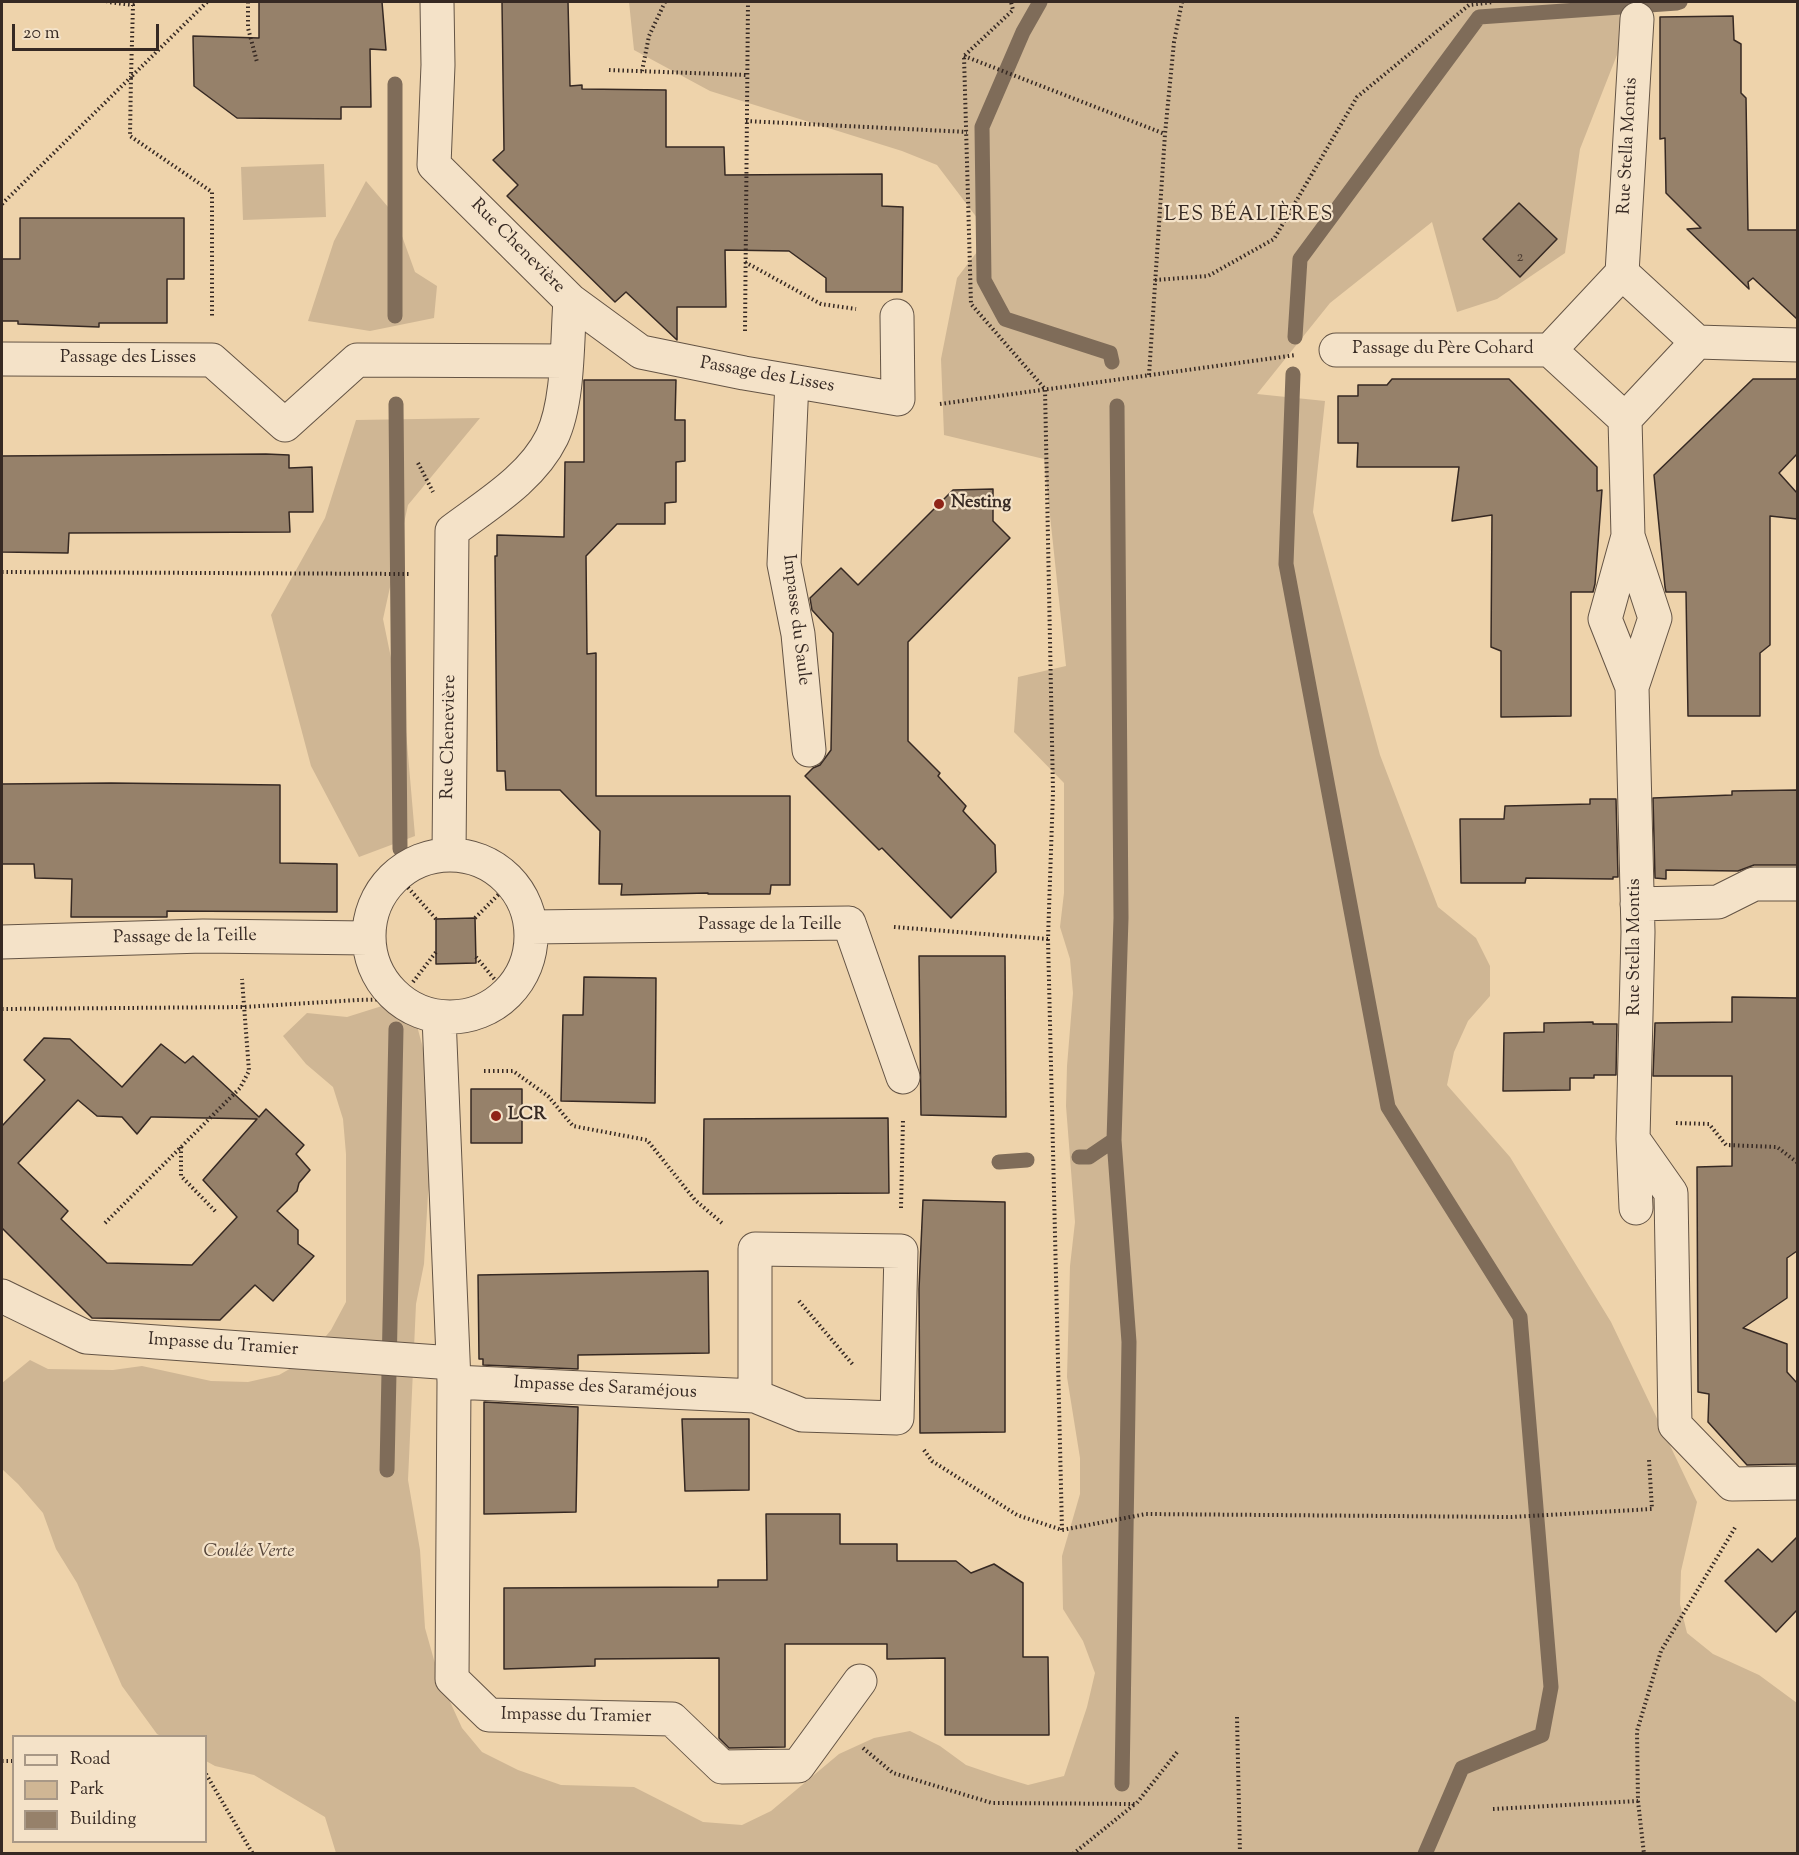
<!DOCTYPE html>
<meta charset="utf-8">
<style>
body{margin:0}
#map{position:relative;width:1799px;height:1855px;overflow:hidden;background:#eed3ab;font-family:"Sorts Mill Goudy",serif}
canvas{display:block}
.frame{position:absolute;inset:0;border:3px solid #362923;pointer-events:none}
.legend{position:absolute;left:12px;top:1735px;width:195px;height:108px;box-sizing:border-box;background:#f4e2c8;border:2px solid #a89886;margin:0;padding:8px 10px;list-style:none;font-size:18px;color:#362923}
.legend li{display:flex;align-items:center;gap:12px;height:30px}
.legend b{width:30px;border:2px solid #a89886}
.scale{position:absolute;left:12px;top:24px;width:147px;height:27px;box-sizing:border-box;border:3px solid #362923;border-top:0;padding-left:8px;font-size:18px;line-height:21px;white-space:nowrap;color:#362923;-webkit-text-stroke:4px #f4e2c8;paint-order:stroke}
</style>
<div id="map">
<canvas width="1799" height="1855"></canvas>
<div class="frame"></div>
<ul class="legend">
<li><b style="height:8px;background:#f4e2c8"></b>Road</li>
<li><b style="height:16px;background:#cfb694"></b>Park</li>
<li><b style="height:16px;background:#96816a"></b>Building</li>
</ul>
<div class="scale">20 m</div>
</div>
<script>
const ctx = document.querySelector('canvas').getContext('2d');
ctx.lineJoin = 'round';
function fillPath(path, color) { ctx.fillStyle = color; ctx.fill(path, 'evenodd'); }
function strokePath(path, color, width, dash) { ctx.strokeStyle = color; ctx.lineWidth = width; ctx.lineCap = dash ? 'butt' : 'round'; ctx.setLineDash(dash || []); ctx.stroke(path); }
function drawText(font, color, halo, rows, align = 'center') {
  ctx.font = font + ' "Sorts Mill Goudy",serif'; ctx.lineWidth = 4.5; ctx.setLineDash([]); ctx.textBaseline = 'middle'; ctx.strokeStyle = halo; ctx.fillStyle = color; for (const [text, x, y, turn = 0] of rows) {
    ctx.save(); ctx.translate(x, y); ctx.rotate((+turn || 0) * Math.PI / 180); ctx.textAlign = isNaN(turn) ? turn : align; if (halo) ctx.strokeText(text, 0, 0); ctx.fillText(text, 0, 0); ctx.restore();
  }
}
const green = new Path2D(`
 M629 2H1643L1637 4 1580 149 1565 253 1497 299 1457 312 1432 222 1330 303 1257 394 1325 401 1313 512 1380 755 1438 907 1476 938 1490 966V996L1468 1021 1454 1052 1447 1085 1510 1157 1611 1322 1697 1502 1681 1571 1680 1604 1687 1633 1713 1654 1759 1675 1797 1703V1853H336L325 1817 254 1775 215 1766 206 1761V1736H161L157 1734 122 1686 77 1583 56 1549 43 1513 18 1484 2 1469V1383L30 1360 48 1369 113 1370 142 1366 211 1381 248 1382 279 1375 307 1359 331 1330 346 1302V1154L343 1119 333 1087 306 1064 283 1036 307 1013 347 1017 382 1006 416 1022 433 1086 438 1118 428 1194 424 1264 416 1304 408 1480 420 1550 425 1628 434 1660 447 1695 462 1728 482 1752 518 1770 561 1785 634 1787 703 1822 742 1825 771 1811 839 1754 874 1738 910 1731 940 1746 966 1765 998 1776 1028 1785 1064 1776 1087 1707 1095 1673 1083 1641 1063 1609 1062 1556 1080 1494V1458L1067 1377 1070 1266 1075 1222 1066 1106 1067 1066 1073 993 1070 959 1060 927 1064 893V783L1014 732 1018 677 1066 666 1044 459 944 435 941 359 957 278 990 235 937 165 902 151 710 91 634 50Z
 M324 164 326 217 243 220 241 167Z
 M366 181 394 214 415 272 437 286 434 318 370 331 308 321 334 241Z
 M480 418 408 505 383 619 406 731 415 836 359 857 311 766 271 615 325 518 356 420Z`);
const stream = new Path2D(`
 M1040 2 1023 32 982 127 984 280 1005 319 1110 353 1112 362
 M395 84V316
 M1295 337 1300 259 1479 17 1677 3 1680 2
 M1293 374 1286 564 1388 1107 1520 1317 1551 1687 1542 1735 1462 1768 1425 1854
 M396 404 400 849
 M1114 1140 1129 1342 1122 1784
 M1079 1157H1089L1114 1140 1121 918 1117 406
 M999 1162 1027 1160
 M387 1470 396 1029`);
const building = new Path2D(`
 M259 2H382L386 50 370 49 371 107H341V119L237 118 194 86 193 36 259 38Z
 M502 2H568L570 86 582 85V89L666 90V147H724L725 175 882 174V206L903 207 902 292H826V278L789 251 725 250 726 307H677V340L626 292 615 302 507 196 518 185 493 160 504 150Z
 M1733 16 1734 40 1741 44V93L1746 98 1748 230H1797V319L1753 278 1748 282 1749 289 1687 229 1701 228 1666 193 1665 138 1660 139V17Z
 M1519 203 1557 239 1520 277 1483 239Z
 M20 218H184V279H167V323H99V327L18 324V321H2V259H20Z
 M1392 379H1509L1597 467V491L1602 490 1595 584 1593 592H1571V716L1501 717V651L1491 647 1492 515 1452 521 1459 467H1357L1358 443H1338V396H1358V385H1387Z
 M1753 379H1797V454L1779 473 1797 493V519L1770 516V645L1760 653V716H1688L1686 592H1666L1665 587 1654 475Z
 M584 380H676L675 420H685V461L676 462V502L665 503V524H617L586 556 587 654 596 653V796H790V885H771L770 894H708V893L621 895 622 884H599L600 831 560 790H506L505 771H497L495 556H497V535L564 537 565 462H584Z
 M266 454 289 455V468L312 467 313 512H289L290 532 69 533 68 553 2 552V456Z
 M993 489V521L1010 538 908 642V741L940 773 938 776 966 806 963 811 995 845 996 872 951 918 882 848 879 850 805 776 813 768 820 765 831 750 833 633 812 610 810 598 841 568 858 585 953 490Z
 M111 783 280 785V863L337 864V912L167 911V917H71L72 879 35 878 34 864H2V784Z
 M1797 790V865H1754L1738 871 1666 870V879L1655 878 1653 798 1732 795V791Z
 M1590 799H1616L1618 877H1613V879L1526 878 1525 883H1461L1460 819H1504L1505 806 1590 804Z
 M475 918 476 963 436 964V919Z
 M919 956H1005L1006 1117 921 1115Z
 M584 977 656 978 655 1103 561 1101 563 1015H583Z
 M1732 997 1797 998V1251L1787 1258V1298L1743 1328 1787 1344V1372L1797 1383V1464L1747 1465 1708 1422 1709 1394 1698 1392 1697 1167 1732 1166V1076H1653L1655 1023 1732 1022Z
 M1593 1022V1024H1617L1616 1075H1594V1078H1570V1090L1503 1091 1504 1033 1544 1032V1023Z
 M44 1038 70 1039 122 1087 161 1044 185 1063 193 1056 259 1117 266 1109 304 1145 296 1154 310 1170 299 1183 297 1191 277 1211 298 1230V1244L314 1256 273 1301 255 1285 220 1320 92 1318 2 1228V1126L45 1080 24 1060ZM78 1100 97 1116 122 1117 137 1134 151 1117H154L257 1119 203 1180 237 1217 192 1265 107 1263 61 1219 68 1211 18 1163Z
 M471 1089H522V1143H471Z
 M888 1118 889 1193 703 1194 704 1119Z
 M923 1200 1005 1202V1432L920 1433 919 1289Z
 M708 1271 709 1353 578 1355V1369L483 1365V1359H479L478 1275Z
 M484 1402 578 1407 576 1512 484 1514Z
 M682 1419H749V1490L685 1491Z
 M766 1514H840V1544H897V1561H956L971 1573 994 1564 1023 1583V1657H1048L1049 1735H945V1658L887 1659V1644H785V1747L729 1748 719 1738V1658L595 1659V1666L504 1669V1588L718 1587V1580H767Z
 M1797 1537V1610L1776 1632 1725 1581 1758 1549 1772 1562Z`);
const path = new Path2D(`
 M207 2 131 77 130 136 212 192V318
 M248 2V28L257 62
 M964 56 1165 134
 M609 70 746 75
 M642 71 649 36 665 2
 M746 121 967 132
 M2 204 131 77 133 5 107 2
 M745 262 821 304 856 309
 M1155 280 1208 276 1274 239 1357 97 1469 5 1494 2
 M745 331 748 2
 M1149 375 1165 134 1174 42 1182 2
 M940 404 1296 355
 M418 463 433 492
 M2 572 409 574
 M396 874 436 919
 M475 918 511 882
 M894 927 1048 939 1053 792 1045 389 971 304 964 56 1013 10 1011 2
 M1048 939 1062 1530
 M476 957 507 994
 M413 982 436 952
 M2 1009 244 1007 358 1000 399 999 400 997
 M484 1071H513L548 1096 573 1126 647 1140 695 1200 722 1223
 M1676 1123 1709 1124 1726 1145 1777 1147 1798 1163
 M181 1147V1176L216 1212
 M901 1208 903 1120
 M105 1223 240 1088 249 1071 242 979
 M799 1301 854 1366
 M924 1450 932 1461 1017 1515 1062 1530 1146 1514 1512 1517 1652 1509 1649 1460
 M1237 1717 1240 1854
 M863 1748 893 1773 992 1803 1136 1804 1178 1751
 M2 1761H14
 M206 1774 253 1854
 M1638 1801 1644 1854
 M1493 1809 1638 1801 1637 1731 1661 1651 1736 1526
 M1073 1854 1135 1804`);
const minor = new Path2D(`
 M437 2 438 65 434 165 570 300C567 340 569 401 552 437 532 478 488 504 452 531L449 854
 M1622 273 1697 342 1625 419 1550 350Z
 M1622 273 1637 19
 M570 300 641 352 744 373 898 399 897 316
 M1697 342 1798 345
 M1336 350H1550
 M2 359 212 360 285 425 357 360 566 361
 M792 381 784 564 798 634 809 750
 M1625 419 1628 536 1655 618 1632 687 1638 932 1633 1139 1636 1208
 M1628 536 1605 619 1632 687
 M369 936a81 81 0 1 1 162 0a81 81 0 1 1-162 0Z
 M1637 904 1718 902 1754 884H1798
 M531 927 849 923 903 1077
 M2 942 203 936 368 938
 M439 1017 454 1382 452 1679 489 1715 672 1719 722 1767 798 1766 860 1681
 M1633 1139 1671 1193 1675 1425 1732 1484 1798 1483
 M2 1296 86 1337 453 1363
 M454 1382 755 1396 802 1415 897 1418 901 1251 755 1249V1396`);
const markers = [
 [939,504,6,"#8f2418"],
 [496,1116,6,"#8f2418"]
];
const numberNames = [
 ["2",1520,258]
];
const streetNames = [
 ["Rue Stella Montis",1629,146,-87],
 ["Rue Chenevière",517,247,45],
 ["Passage du Père Cohard",1443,350],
 ["Passage des Lisses",128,359],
 ["Passage des Lisses",767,376,10],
 ["Impasse du Saule",795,620,83],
 ["Rue Chenevière",450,737,-89],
 ["Passage de la Teille",770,926],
 ["Passage de la Teille",185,938,-1],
 ["Rue Stella Montis",1636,947,-90],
 ["Impasse du Tramier",223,1346,4],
 ["Impasse des Saraméjous",605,1389,3],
 ["Impasse du Tramier",576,1717,1]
];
const poiNames = [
 ["Nesting",951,504],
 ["LCR",508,1116]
];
const parkNames = [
 ["Coulée Verte",249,1553]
];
const neighbourhoodNames = [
 ["LES BÉALIÈRES",1249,217]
];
fillPath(green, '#cfb694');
strokePath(stream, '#7f6c59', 15);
fillPath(building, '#96816a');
strokePath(building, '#362923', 1.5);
strokePath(minor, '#645445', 35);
strokePath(path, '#362923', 4, [1.5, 3]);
strokePath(minor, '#f4e2c8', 33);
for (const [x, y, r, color] of markers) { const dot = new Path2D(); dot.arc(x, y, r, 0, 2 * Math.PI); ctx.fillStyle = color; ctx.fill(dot); strokePath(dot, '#f4e2c8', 2); }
drawText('15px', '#4e3f35', null, numberNames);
drawText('18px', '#362923', '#f4e2c8', streetNames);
drawText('bold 18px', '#362923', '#f4e2c8', poiNames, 'left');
drawText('italic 18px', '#55453a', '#f4e2c8', parkNames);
ctx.letterSpacing = '1.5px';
drawText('20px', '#362923', '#f4e2c8', neighbourhoodNames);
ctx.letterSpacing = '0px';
</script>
